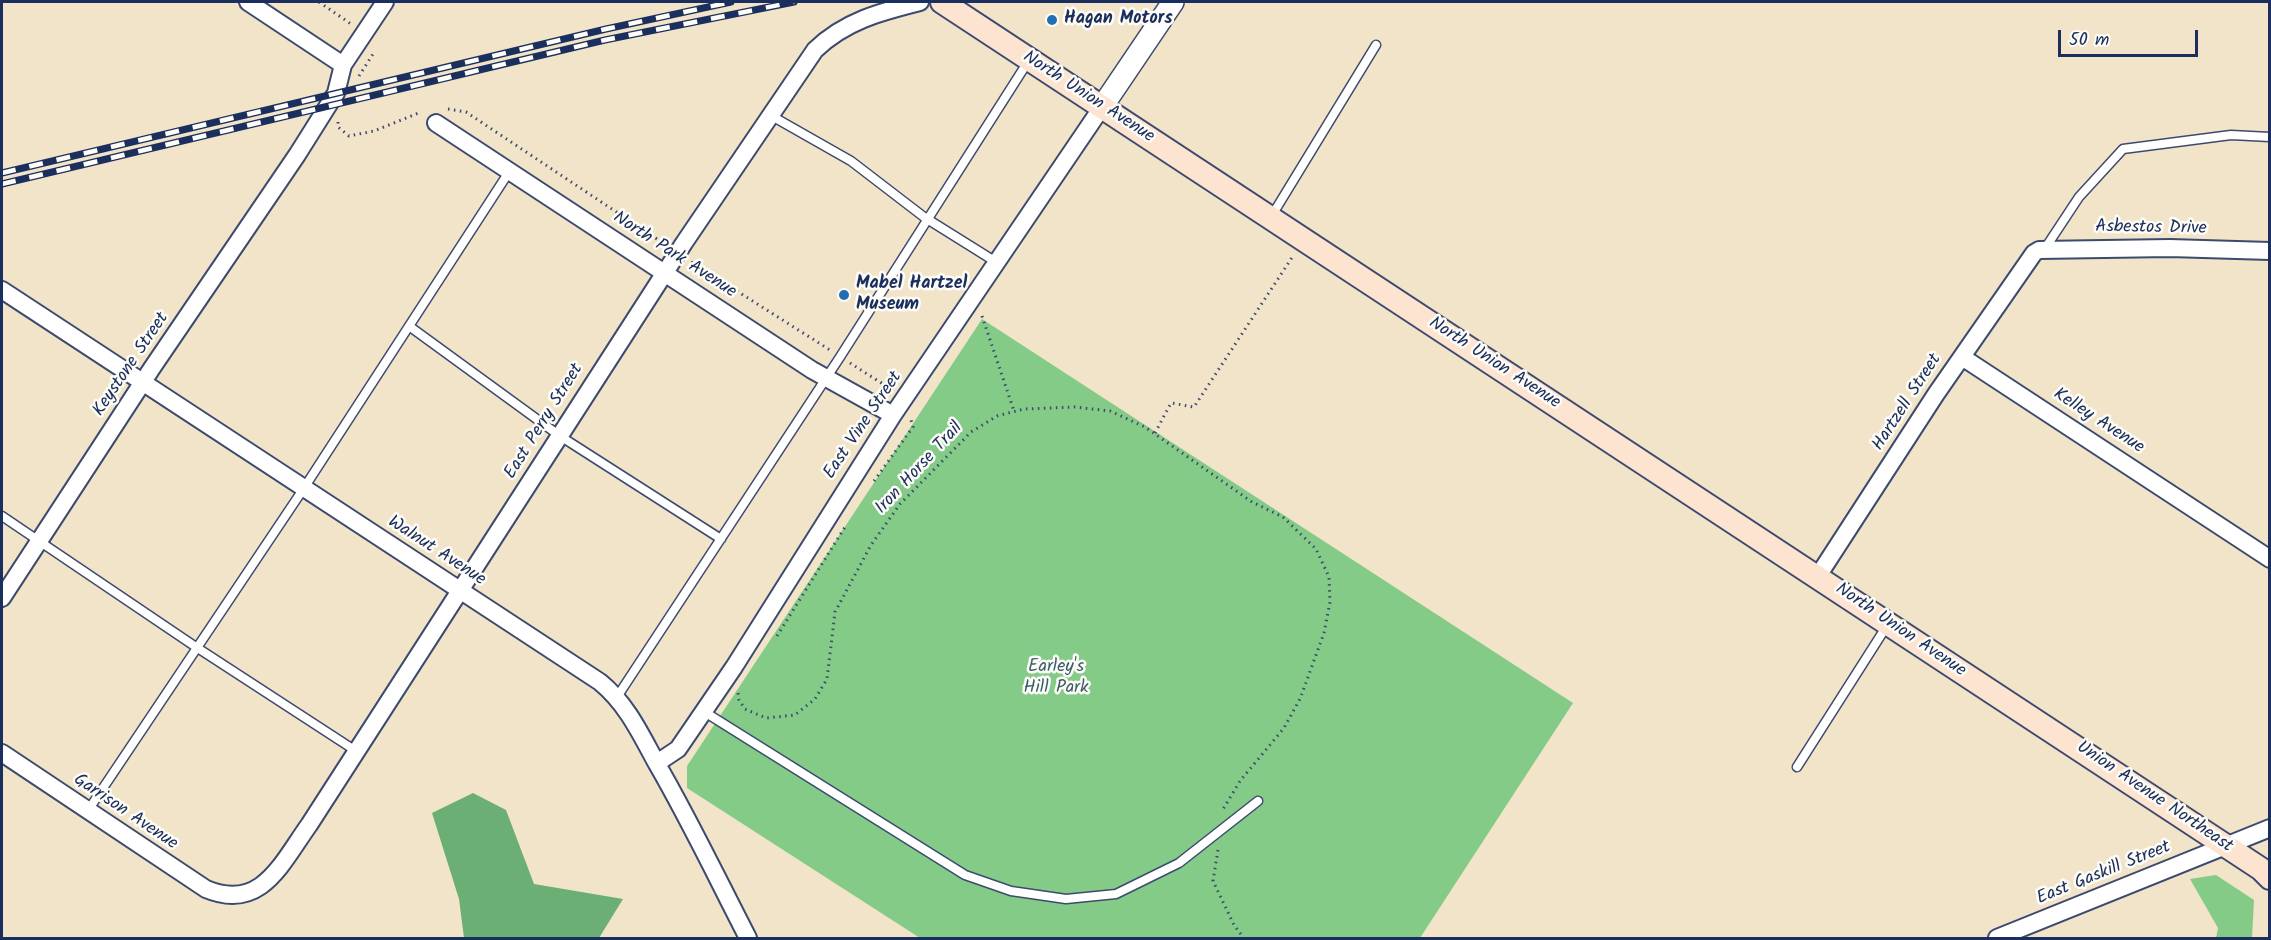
<!DOCTYPE html>
<style>
body{margin:0}
#map{position:relative;width:2271px;height:940px;overflow:hidden;background:#f2e4c8;font-family:Kalam,sans-serif}
canvas{display:block}
.frame{position:absolute;inset:0;border:3px solid #1b2f5e;pointer-events:none}
.scale{position:absolute;left:2058px;top:30px;width:140px;height:27px;box-sizing:border-box;border:3px solid #1b2f5e;border-top:0;padding-left:8px;font-size:18px;line-height:21px;white-space:nowrap;color:#1b2f5e;-webkit-text-stroke:4px #fdfcf7;paint-order:stroke}
</style>
<div id="map">
<canvas width="2271" height="940"></canvas>
<div class="frame"></div>
<div class="scale">50 m</div>
</div>
<script>
const ctx = document.querySelector('canvas').getContext('2d');
ctx.lineJoin = 'round';
function fillPath(path, color) { ctx.fillStyle = color; ctx.fill(path, 'evenodd'); }
function strokePath(path, color, width, dash) { ctx.strokeStyle = color; ctx.lineWidth = width; ctx.lineCap = dash ? 'butt' : 'round'; ctx.setLineDash(dash || []); ctx.stroke(path); }
function drawText(font, color, halo, rows, align = 'center') {
  ctx.font = font + ' Kalam,sans-serif'; ctx.lineWidth = 5; ctx.setLineDash([]); ctx.textBaseline = 'middle'; ctx.strokeStyle = halo; ctx.fillStyle = color; for (const [text, x, y, turn = 0] of rows) {
    ctx.save(); ctx.translate(x, y); ctx.rotate((+turn || 0) * Math.PI / 180); ctx.textAlign = isNaN(turn) ? turn : align; if (halo) ctx.strokeText(text, 0, 0); ctx.fillText(text, 0, 0); ctx.restore();
  }
}
const green = new Path2D(`
 M982 319 1573 703 1420 938H920L687 788V766Z
 M2216 875 2254 900 2252 938H2216L2218 928 2190 879Z`);
const forest = new Path2D(`
 M473 793 506 810 534 884 623 899 599 938H464L459 899 432 813Z`);
const path = new Path2D(`
 M319 2 351 24
 M359 76 373 54
 M448 109 466 112 663 243
 M338 122V127L349 136 374 131 421 112
 M691 262 830 350
 M982 316 1014 411
 M850 363 883 384 889 391
 M1155 433 1171 403 1194 407 1293 256
 M874 481 913 427 911 420
 M777 636 845 527
 M738 693 739 700 745 709 766 718 795 715 815 699 827 679 835 612 871 545 900 504 971 432 997 416 1024 409 1075 407 1110 411 1145 427 1252 502 1283 517 1316 549 1329 577 1330 602 1324 633 1300 699 1284 728 1240 781 1222 811
 M1218 850 1213 881 1234 925 1244 938`);
const service = new Path2D(`
 M770 115 851 161 924 217 996 262
 M1271 217 1376 45
 M2044 250 2079 197 2123 149 2231 135 2270 137
 M409 326 560 436 721 539
 M2 516 193 645 356 751
 M617 697 840 357 1029 60
 M703 711 965 875 1011 891 1066 899 1116 894 1179 863 1258 801
 M1797 767 1888 624
 M87 812 304 488 509 172`);
const minor = new Path2D(`
 M248 2 343 65
 M436 123 812 370 893 415
 M2 290 600 682C627 704 641 735 657 764 690 821 718 880 748 938
 M1962 357 2270 559
 M1818 576 1936 394 2034 253 2039 250 2170 248 2270 251
 M2 598 152 368 297 155 336 93 343 65 385 2
 M2 753 206 889C261 912 281 864 309 825L684 243 815 50C845 21 880 12 920 2
 M657 763 678 749 734 667 893 415 1102 107
 M1997 938 2270 828`);
const tertiary = new Path2D(`
 M1102 107 1173 2`);
const secondary = new Path2D(`
 M942 2 2261 869 2270 878`);
const rail = new Path2D(`
 M2 173 606 29 731 2
 M2 184 605 40 794 2`);
const markers = [
 [1052,20,6,"#1f6fb2"],
 [844,295,6,"#1f6fb2"]
];
const poiNames = [
 ["Hagan Motors",1064,20],
 ["Mabel Hartzel",856,285],
 ["Museum",856,306]
];
const streetNames = [
 ["North Union Avenue",1088,98,33],
 ["Asbestos Drive",2151,229,1],
 ["North Park Avenue",674,256,33],
 ["North Union Avenue",1494,364,33],
 ["Keystone Street",132,365,-56],
 ["Hartzell Street",1908,403,-57],
 ["East Perry Street",545,422,-58],
 ["Kelley Avenue",2098,422,33],
 ["East Vine Street",864,426,-56],
 ["Iron Horse Trail",920,469,-47],
 ["Walnut Avenue",436,552,33],
 ["North Union Avenue",1900,631,34],
 ["Union Avenue Northeast",2154,798,34],
 ["Garrison Avenue",125,813,34],
 ["East Gaskill Street",2104,874,-22]
];
const parkNames = [
 ["Earley's",1056,668],
 ["Hill Park",1056,689]
];
fillPath(green, '#84cb87');
fillPath(forest, '#6baf74');
strokePath(service, '#3b4a6e', 11);
strokePath(minor, '#3b4a6e', 20);
strokePath(tertiary, '#3b4a6e', 24);
strokePath(secondary, '#3b4a6e', 26);
strokePath(path, '#3b4a6e', 3, [1.5, 4.5]);
strokePath(service, '#fff', 8);
strokePath(minor, '#fff', 16);
strokePath(tertiary, '#fff', 21);
strokePath(secondary, '#fde4d0', 22);
strokePath(rail, '#1b2f5e', 7);
strokePath(rail, '#fdfcf7', 4.5, [14]);
for (const [x, y, r, color] of markers) { const dot = new Path2D(); dot.arc(x, y, r, 0, 2 * Math.PI); ctx.fillStyle = color; ctx.fill(dot); strokePath(dot, '#fdfcf7', 2); }
drawText('bold 18px', '#1b2f5e', '#fdfcf7', poiNames, 'left');
drawText('18px', '#1b2f5e', '#fdfcf7', streetNames);
drawText('18px', '#3a5e6a', '#fdfcf7', parkNames);
</script>
